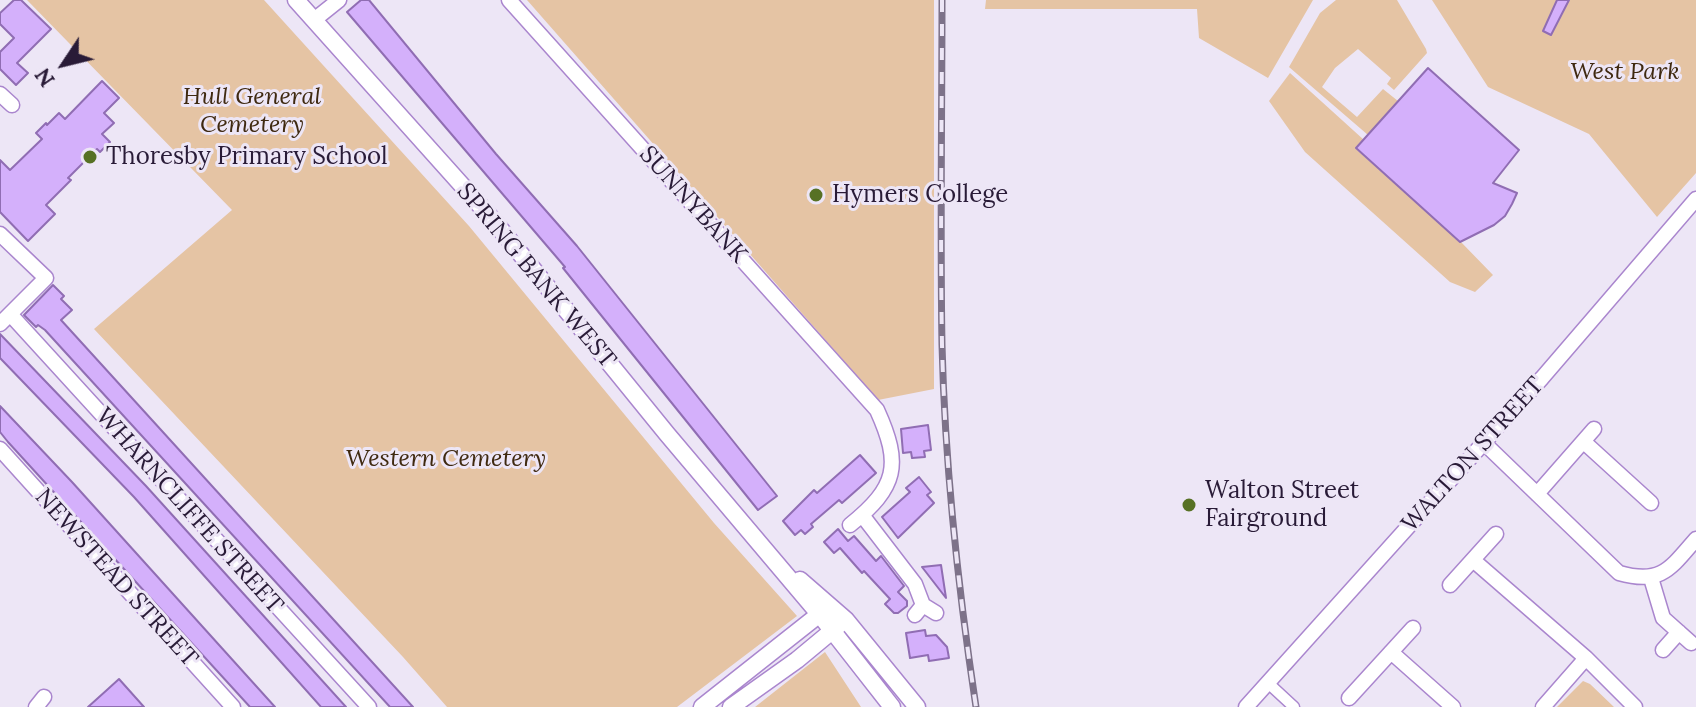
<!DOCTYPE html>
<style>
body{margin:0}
#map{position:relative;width:1696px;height:707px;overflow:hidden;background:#ede6f6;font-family:Lora,serif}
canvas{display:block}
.north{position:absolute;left:24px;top:24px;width:80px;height:80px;-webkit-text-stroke:6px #ede6f6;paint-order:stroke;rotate:235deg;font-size:22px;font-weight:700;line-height:32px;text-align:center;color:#291b37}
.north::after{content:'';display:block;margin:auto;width:28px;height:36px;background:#291b37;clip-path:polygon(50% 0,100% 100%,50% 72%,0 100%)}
</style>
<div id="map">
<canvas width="1696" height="707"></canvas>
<div class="north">N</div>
</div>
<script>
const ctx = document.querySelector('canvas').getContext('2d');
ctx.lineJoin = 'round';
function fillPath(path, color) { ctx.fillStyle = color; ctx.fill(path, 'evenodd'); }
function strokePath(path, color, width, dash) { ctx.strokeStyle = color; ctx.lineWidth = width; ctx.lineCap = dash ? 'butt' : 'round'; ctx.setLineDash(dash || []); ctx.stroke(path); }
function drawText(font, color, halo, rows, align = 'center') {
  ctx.font = font + ' Lora,serif'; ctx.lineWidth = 6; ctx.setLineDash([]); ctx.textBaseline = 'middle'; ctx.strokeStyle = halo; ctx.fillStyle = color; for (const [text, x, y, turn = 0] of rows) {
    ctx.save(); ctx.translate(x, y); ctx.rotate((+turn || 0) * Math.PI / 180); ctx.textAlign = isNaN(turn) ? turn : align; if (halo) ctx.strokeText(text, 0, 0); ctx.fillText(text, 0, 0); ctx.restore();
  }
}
const green = new Path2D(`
 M27 0H264L469 226 714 523 797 616 677 707H447L403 657 94 329 232 210Z
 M527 0H934V389L878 400Z
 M986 0H1313L1268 78 1199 38 1197 9H985Z
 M1336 0H1397L1426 49 1427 53 1394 90 1387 84 1391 78 1358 49 1335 68 1322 87 1357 117 1383 89 1398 101 1368 135 1289 67 1320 13Z
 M1432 0H1696V173L1657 217 1589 134 1488 87Z
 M1290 73 1364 140 1356 149 1460 241 1493 275 1475 292 1450 282 1305 152 1269 101Z
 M825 652 861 707H755Z
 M1583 681 1590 684 1614 707H1557Z`);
const building = new Path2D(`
 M14 0H21L51 29 17 63 28 73 16 85 0 69V52L14 38 0 24V13Z
 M361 0H369L496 154 577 246 777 496 758 510 563 268 565 267 347 12Z
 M1557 0H1569L1551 35 1543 31Z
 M1428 68 1519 150 1493 183 1517 193 1512 204 1505 216 1494 225 1460 242 1356 148Z
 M102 81 119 98 104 113 114 123 102 134 110 142 100 152 97 149 68 178 71 180 46 205 55 214 28 241 0 212V160L10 170 42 139 36 133 46 123 47 125 59 113 65 119Z
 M53 285 64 296 61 299 72 310 61 320 413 707H390L66 353 45 330 38 325 36 327 24 315Z
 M0 334 146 486 346 707H321L134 497 0 358Z
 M0 406 72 482 275 707H250L8 442 0 432Z
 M928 425 931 450 924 451 925 457 912 458 911 452 903 453 901 429Z
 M860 455 876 473 842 503 839 500 811 524 813 527 805 534 801 530 795 535 783 521 814 490 817 493Z
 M919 477 931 492 927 495 934 503 898 538 882 517 910 492 906 488Z
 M838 529 848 541 854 536 876 561 881 556 904 586 898 592 907 601V606L898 613H894L885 604 890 599 864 571 862 573 840 548 834 553 824 542Z
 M941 565 946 598 922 567Z
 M925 630 926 636 936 635 947 647 949 658 929 661 928 655 910 658 906 633Z
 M119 679 144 707H88L108 689Z`);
const pedestrian = new Path2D(`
 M1267 682 1294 707`);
const minor = new Path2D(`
 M509 0 877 410C902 465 897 487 850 525
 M314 20 339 0
 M0 94 12 105
 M0 234 46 278 0 324
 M10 314 369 707
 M1584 442 1651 503
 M1484 443 1619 573C1661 585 1670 569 1696 539
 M0 449 233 707
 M1537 494 1594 429
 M862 515 915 584 923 605
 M1473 560 1586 658 1635 707
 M1651 578 1663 618 1691 643
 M1450 585 1496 534
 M915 615 923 605 936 613
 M1663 650 1679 632
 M1391 652 1453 707
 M1349 698 1413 628
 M36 707 44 697
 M1246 707 1542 378 1696 199
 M1543 707 1586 658`);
const tertiary = new Path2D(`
 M296 0 493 220 667 434 820 615 892 707
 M800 580 846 620 917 707
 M702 707 826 609
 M731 707 797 660 838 626`);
const rail = new Path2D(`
 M942 0C942 115 940 230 942 345 945 466 958 588 976 707`);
const markers = [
 [90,157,8,"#577124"],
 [816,195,8,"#577124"],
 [1189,505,8,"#577124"]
];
const parkNames = [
 ["West Park",1625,72],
 ["Hull General",252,97],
 ["Cemetery",252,125],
 ["Western Cemetery",446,459]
];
const poiNames = [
 ["Thoresby Primary School",106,157],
 ["Hymers College",832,195],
 ["Walton Street",1205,491],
 ["Fairground",1205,519]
];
const streetNames = [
 ["SUNNYBANK",693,205,48],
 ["SPRING BANK WEST",536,276,50],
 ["WALTON STREET",1473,455,-48],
 ["WHARNCLIFFE STREET",189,511,48],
 ["NEWSTEAD STREET",116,578,48]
];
fillPath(green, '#e5c4a4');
fillPath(building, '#d4b0fb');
strokePath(building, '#906db3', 2);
strokePath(pedestrian, '#aa86ce', 13);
strokePath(minor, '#aa86ce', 17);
strokePath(tertiary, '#aa86ce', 19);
strokePath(pedestrian, '#fff', 10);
strokePath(minor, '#fff', 14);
strokePath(tertiary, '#fff', 16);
strokePath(rail, '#7d7289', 7);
strokePath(rail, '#ede6f6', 4, [12]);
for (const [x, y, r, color] of markers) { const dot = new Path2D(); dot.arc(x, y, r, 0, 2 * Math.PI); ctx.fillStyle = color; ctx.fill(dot); strokePath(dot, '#ede6f6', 3); }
drawText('italic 24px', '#3f2910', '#ede6f6', parkNames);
drawText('24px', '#291b37', '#ede6f6', poiNames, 'left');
drawText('24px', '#291b37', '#ede6f6', streetNames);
</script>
